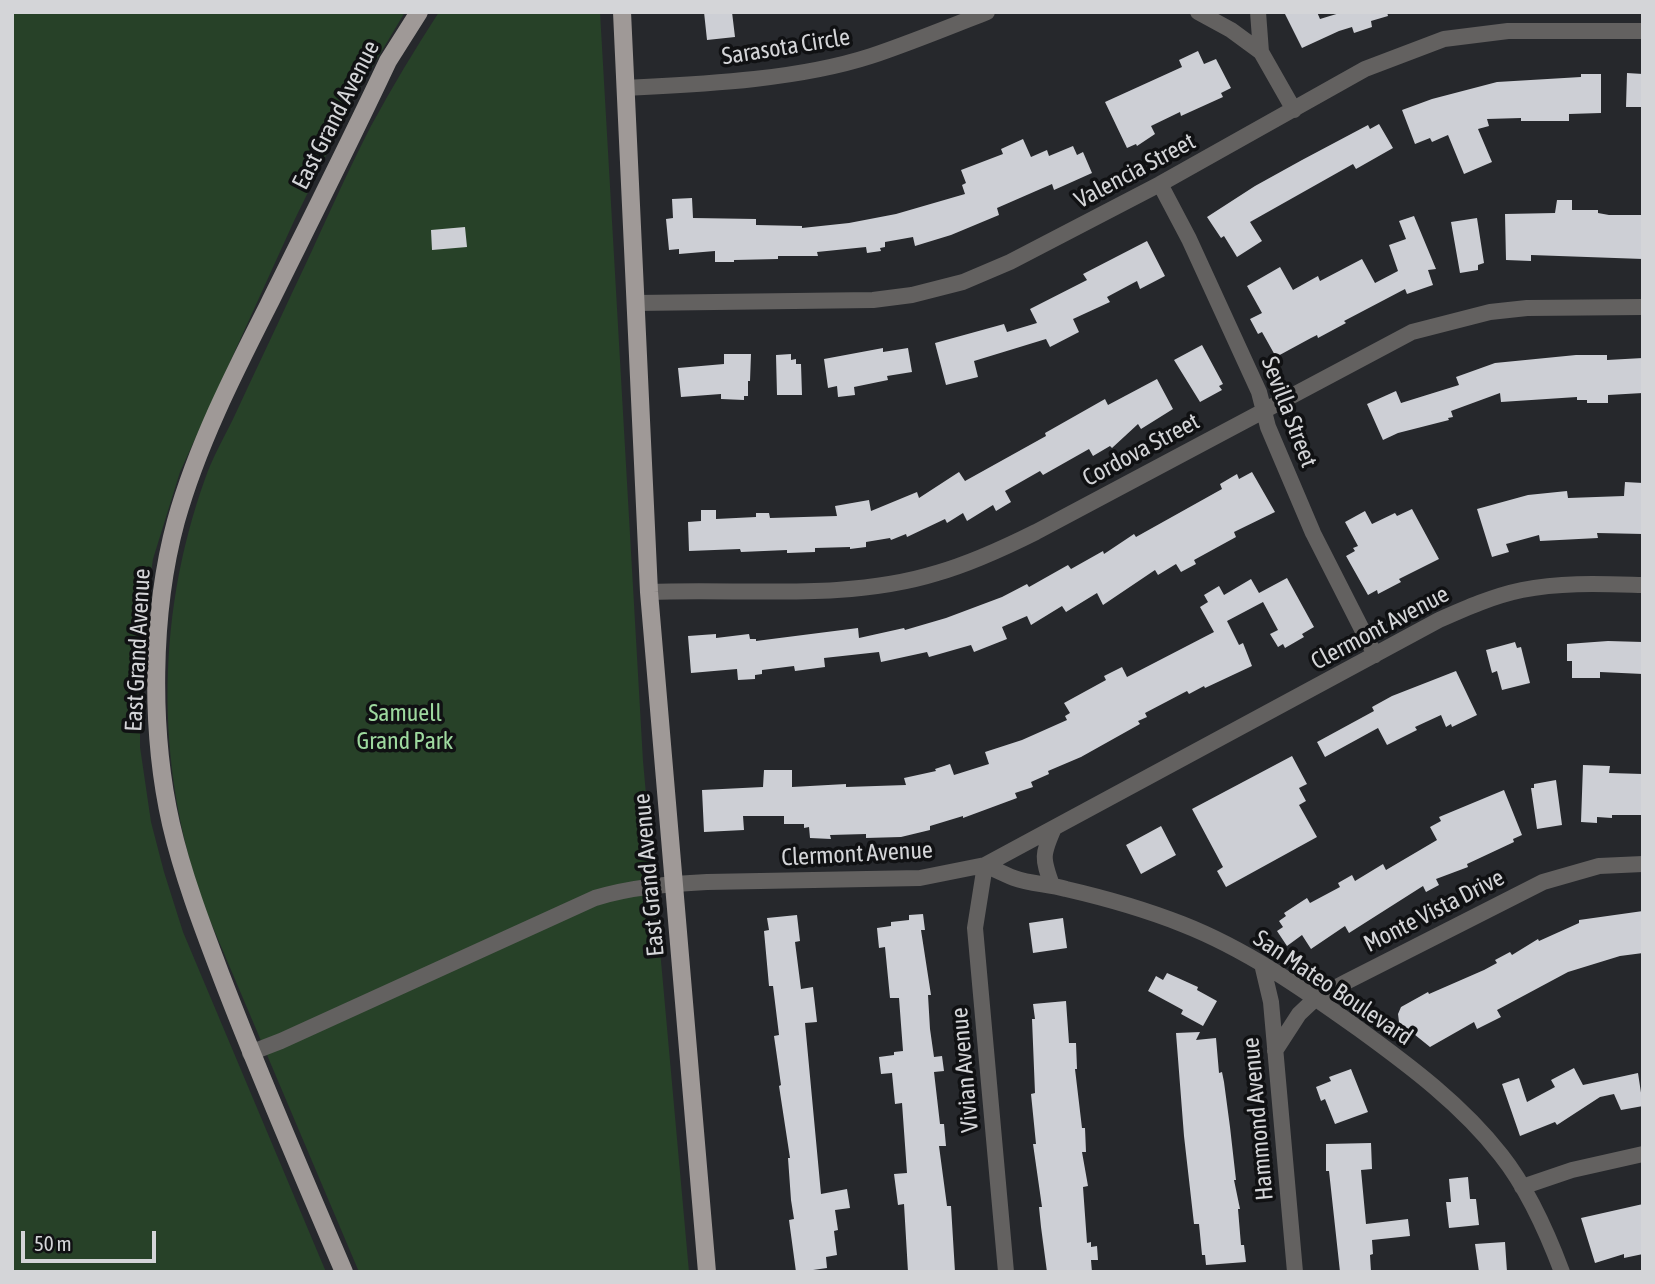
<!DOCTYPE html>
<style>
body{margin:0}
#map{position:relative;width:1655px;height:1284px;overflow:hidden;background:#26282c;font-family:"Asap Condensed",sans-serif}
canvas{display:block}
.frame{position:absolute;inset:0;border:14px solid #d4d5d8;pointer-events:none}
.scale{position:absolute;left:21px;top:1231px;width:135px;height:32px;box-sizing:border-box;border:4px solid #d4d5d8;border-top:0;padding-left:9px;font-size:21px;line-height:24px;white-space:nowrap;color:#d4d5d8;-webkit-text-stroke:5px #101113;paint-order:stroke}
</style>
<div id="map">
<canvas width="1655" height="1284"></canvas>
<div class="frame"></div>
<div class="scale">50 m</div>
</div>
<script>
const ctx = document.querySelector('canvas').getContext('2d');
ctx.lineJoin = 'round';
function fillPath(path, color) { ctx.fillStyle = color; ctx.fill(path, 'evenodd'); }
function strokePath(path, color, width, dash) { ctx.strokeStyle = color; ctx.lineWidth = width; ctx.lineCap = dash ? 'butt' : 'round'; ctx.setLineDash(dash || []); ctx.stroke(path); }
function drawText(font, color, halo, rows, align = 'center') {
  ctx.font = font + ' "Asap Condensed",sans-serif'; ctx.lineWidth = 7; ctx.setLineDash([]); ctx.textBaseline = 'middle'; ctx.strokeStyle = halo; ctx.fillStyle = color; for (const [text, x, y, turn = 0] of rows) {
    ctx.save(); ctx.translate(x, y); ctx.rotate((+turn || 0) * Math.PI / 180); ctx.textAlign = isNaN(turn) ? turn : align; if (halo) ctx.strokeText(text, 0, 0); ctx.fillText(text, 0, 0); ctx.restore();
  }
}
const green = new Path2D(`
 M12 12H405L355 96 294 221 180 472 153 559 140 650V747L151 822 164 872 183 932 326 1272H12Z
 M439 12H600L643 761 689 1272H359L209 918C155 778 154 621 205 479 212 458 224 438 234 417 253 376 273 334 292 293 319 237 343 180 371 126 392 87 415 49 439 12Z`);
const building = new Path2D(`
 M704 12H732L735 37 707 40Z
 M1284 12H1317L1320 19 1343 12H1387L1388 16 1371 21 1372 27 1354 33 1352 27 1339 31 1302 48Z
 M1198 51 1204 64 1216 59 1231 88 1221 93 1223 97 1181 116 1180 112 1151 126 1155 134 1137 146 1136 144 1127 148 1105 102 1182 67 1179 60Z
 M1627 73 1643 74V107H1626Z
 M1581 74H1601V113L1569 114V121H1521V118L1487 119 1489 126 1478 129 1492 162 1464 174 1448 135 1432 142 1430 138 1415 144 1402 110 1432 99 1497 82 1581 77Z
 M1379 124 1393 148 1356 169 1353 164 1250 222 1262 241 1237 257 1224 236 1221 238 1207 217 1255 186 1302 160 1368 125 1370 129Z
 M1023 139 1031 157 1047 150 1049 156 1073 146 1077 155 1083 152 1092 173 1054 190 1052 184 997 208 999 215 951 235 915 246 913 237 885 242V247L880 248 881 251 867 253 866 247 817 252 818 256H778V259L734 260V262H715V251L679 254V249L669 250 666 219 673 218 672 199 692 198 693 218 756 219V225L802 226V228L849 223 896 214 965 194 962 185 966 183 961 170 1003 154 1001 149Z
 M1557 200H1572V210H1598V213L1609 215H1643V259L1531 255V261L1506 260 1505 214 1555 213Z
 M1414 216 1436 269 1428 270 1433 285 1407 294 1405 289 1344 321 1346 323 1318 338 1317 335 1311 338 1276 357 1262 332 1258 334 1250 319 1262 313 1247 286 1280 267 1293 290 1318 276 1320 281 1362 259 1375 283 1398 271 1389 245 1406 239 1399 221Z
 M1477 218 1484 263 1478 265V270L1460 273 1451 222Z
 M465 227 467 247 432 250 431 230Z
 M1147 241 1165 276 1140 289 1137 281 1107 297 1110 302 1073 319 1079 332 1050 347 1046 339 974 361 978 377 946 385 935 343 1004 324 1007 332 1037 323 1030 309 1087 280 1083 274Z
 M1202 345 1223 384 1219 386 1222 390 1200 402 1174 360Z
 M883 348V352L908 348 912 372 887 376 888 380 854 387 855 395 838 397 837 386 828 388 824 359Z
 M724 354H751L750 381H748V396H744V400L721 399V394L681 397 678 368 724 364Z
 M791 354V360L796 359V364H801L802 395H777L776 355Z
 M1576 355H1607V360L1643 358V393L1608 395V403H1587V400H1577V397L1501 402 1500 393 1451 411 1453 417 1448 418 1449 420 1398 433 1383 440 1367 404 1396 391 1401 403 1459 385 1456 377 1495 363Z
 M1157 379 1173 409 1141 429 1138 424 1112 448 1110 446 1093 456 1089 449 1043 475 1040 471 1005 491 1011 502 996 511 993 505 967 521 963 513 947 523 945 519 907 537 906 534 891 540 890 538 866 542V547L850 549V547L815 548V552L787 553V550L741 552 740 549 689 551 688 522 701 521V510H716V519L756 517V513H769L770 518 837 516 835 506 869 500 871 511 917 492 919 498 959 472 965 481 1046 436 1045 433 1105 399 1108 405Z
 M1252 472 1275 512 1234 532 1236 537 1194 560 1196 564 1181 572 1176 564 1158 575 1155 570 1103 605 1097 593 1066 612 1062 606 1031 625 1027 616 1002 627 1007 639 974 652 971 645 929 657 927 652 881 662 879 652 824 658 825 667 795 671 794 666 762 670V674L755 675V679L738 680 737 669 691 673 688 636 716 634V638L749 634 750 639H756V641L858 628 859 638 904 628 905 630 946 618 1002 597 1027 584 1029 587 1068 565 1071 569 1103 551 1104 554 1134 534 1136 537 1222 489 1220 484 1237 474 1239 479Z
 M1625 482 1643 483V534L1597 533 1598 538 1540 541 1539 535 1506 544 1509 552 1492 557 1477 509 1528 495 1567 491 1568 498 1624 496Z
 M1412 509 1439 559 1399 579 1401 582 1378 594 1377 590 1368 595 1346 556 1355 551 1353 548 1358 546 1345 522 1365 511 1372 524 1395 513 1397 516Z
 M1287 578 1314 627 1302 634 1304 637 1285 648 1283 644 1278 647 1270 634 1278 630 1263 602 1227 621 1239 645 1243 643 1252 666 1205 688 1204 686 1189 694 1187 691 1145 713 1147 717 1138 721 1140 724 1081 757 1048 771 1049 774 1031 782 1033 787 1015 793 1017 798 963 818V816L930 826V830L901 837 866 838V834L830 835 831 839 810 838 809 827 804 828V824H784V816H743L744 830 704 832 702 790 763 787 764 770H792V787L846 784V787L906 785 904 778 936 771 935 769 950 764 954 775 989 764 985 752 1022 740 1067 720 1065 716 1070 713 1064 703 1106 680 1104 676 1122 667 1127 677 1214 632 1200 607 1208 602 1204 595 1219 586 1224 595 1251 579 1259 593Z
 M1608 641 1643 642V674L1600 672V678H1572V661H1567V644Z
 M1515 642 1517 648 1521 647 1530 683 1502 690 1497 671 1492 673 1486 650Z
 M1456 671 1477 715 1452 727 1451 724 1446 727 1441 715 1415 727 1417 730 1387 745 1378 728 1325 757 1317 742 1374 711 1372 707 1392 696Z
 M1292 756 1307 784 1299 788 1306 801 1299 805 1317 837 1226 887 1217 871 1223 867 1192 809Z
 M1583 765 1610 766 1609 773 1643 774V815H1612V818L1597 817V823L1581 822Z
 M1556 780 1562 825 1537 829 1531 788H1534V784Z
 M1504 790 1522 835 1513 839 1514 842 1467 864 1468 867 1436 879 1439 885 1426 892 1423 886 1349 933 1345 926 1311 949 1302 935 1287 946 1277 931 1283 927 1279 921 1286 916 1284 913 1307 898 1310 903 1340 887 1338 883 1352 875 1355 881 1383 864 1386 870 1437 840 1430 827 1441 821 1439 817Z
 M1161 826 1176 855 1141 874 1126 845Z
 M1643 911V953L1620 956 1568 972 1497 1010 1501 1017 1477 1029 1474 1022 1430 1047 1399 1022 1398 1014 1401 1007 1428 992 1429 994 1484 970 1497 963 1495 960 1510 952 1512 955 1538 939 1539 941 1579 923V920Z
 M923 914 925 930H921L931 995H928L930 1029 934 1057 942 1056 944 1071 934 1072 940 1124H944L946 1146H939L947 1206H951L955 1272H908L904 1204 898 1205 894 1174 907 1173 902 1103 895 1104 892 1073 881 1074 879 1057 894 1055V1052L903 1051 899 998H890L885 947 879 948 877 928 891 926V922L909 920V915Z
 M797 915 800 941 795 942 801 989 813 987 817 1022 805 1023 821 1194 847 1189 850 1208 835 1210 838 1230 834 1231 837 1255 826 1257 827 1268 799 1272H796L789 1220 794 1219 791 1200 788 1158H790L779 1086 781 1085 774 1036 779 1035 773 986H769L764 931 769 930 767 918Z
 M1063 918 1067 948 1033 953 1029 923Z
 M1167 973 1198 987 1197 990 1217 1001 1203 1026 1181 1014 1183 1010 1148 991 1156 976 1163 980Z
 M1066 1001 1069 1043H1076L1077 1069H1075L1082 1128H1085L1086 1152H1082L1088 1186 1083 1187 1087 1243 1091 1242V1247L1097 1246 1098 1260H1091L1092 1272H1047L1041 1227 1039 1207H1042L1033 1144H1036L1031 1094 1035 1093 1032 1019H1035L1033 1004Z
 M1200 1032 1196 1040 1216 1038 1219 1073 1222 1072 1224 1082 1230 1127 1236 1180H1234L1240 1209H1238L1241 1245H1244L1246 1262 1206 1265 1205 1255H1202L1199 1224H1194L1184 1136 1176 1033Z
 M1574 1068 1583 1085 1638 1073 1643 1106 1621 1110 1614 1094 1600 1097 1557 1125 1555 1122 1520 1136 1502 1084 1519 1078 1527 1102 1555 1087 1551 1080Z
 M1351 1069 1368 1112 1335 1124 1325 1099 1321 1101 1316 1087 1331 1081 1329 1077Z
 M1371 1143 1372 1169 1361 1170 1366 1224 1408 1219 1410 1236 1372 1240 1373 1254 1370 1255 1371 1272H1340L1329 1171H1326V1144Z
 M1468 1177 1470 1199H1476L1479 1225 1449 1228 1446 1202H1451L1449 1179Z
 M1643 1204V1254L1624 1258V1254L1595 1263 1581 1218Z
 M1505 1242 1507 1272H1479L1475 1244Z`);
const street = new Path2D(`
 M1198 12 1231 30 1261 52
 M1258 12 1261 52 1294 110
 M626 88C704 84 797 80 871 56 910 43 949 27 987 12
 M1160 184 1189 239 1259 392 1268 427 1313 533 1375 655
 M636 303 873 300 912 295 963 282 1010 262 1160 184 1365 69 1444 39 1508 31H1643
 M649 592C742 588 847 601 937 573 972 563 1004 548 1036 532L1412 332 1490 312 1527 308 1643 307
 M1052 885C1042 858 1042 855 1054 828
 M1262 964 1271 1002 1295 1272
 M1275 1051 1299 1014 1316 998 1346 982 1543 882 1599 866 1643 864
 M250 1053 281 1041 595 898C631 887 669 884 707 882L920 878 985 865 1439 620C1466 608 1493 596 1522 590 1562 582 1603 584 1643 585
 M1522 1187 1572 1170 1643 1154
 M1006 1272 975 928 985 865C994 869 1004 874 1014 878 1030 884 1049 884 1066 889 1105 898 1144 909 1182 924 1246 949 1303 989 1359 1029 1410 1066 1462 1105 1501 1155 1528 1189 1547 1232 1562 1272`);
const primary = new Path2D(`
 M622 12 649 592 707 1272
 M344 1272C302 1174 260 1077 222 978 203 928 183 876 171 824 150 731 151 613 176 521 197 446 233 375 268 306 308 225 349 144 388 61L419 12`);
const streetNames = [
 ["Sarasota Circle",786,47,-9],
 ["East Grand Avenue",336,115,-63],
 ["Valencia Street",1135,171,-28],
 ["Sevilla Street",1289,412,69],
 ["Cordova Street",1141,450,-28],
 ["Clermont Avenue",1380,628,-28],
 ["East Grand Avenue",138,650,-87],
 ["Clermont Avenue",857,854,-3],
 ["East Grand Avenue",649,875,-95],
 ["Monte Vista Drive",1434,911,-27],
 ["San Mateo Boulevard",1333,988,34],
 ["Vivian Avenue",965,1070,-95],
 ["Hammond Avenue",1258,1119,-95]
];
const parkNames = [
 ["Samuell",405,713],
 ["Grand Park",405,741]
];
fillPath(green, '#274128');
fillPath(building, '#cdcfd5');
strokePath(street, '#636160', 16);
strokePath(primary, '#9f9997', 18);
drawText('24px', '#d4d5d8', '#101113', streetNames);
drawText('24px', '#9ed99f', '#101113', parkNames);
</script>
